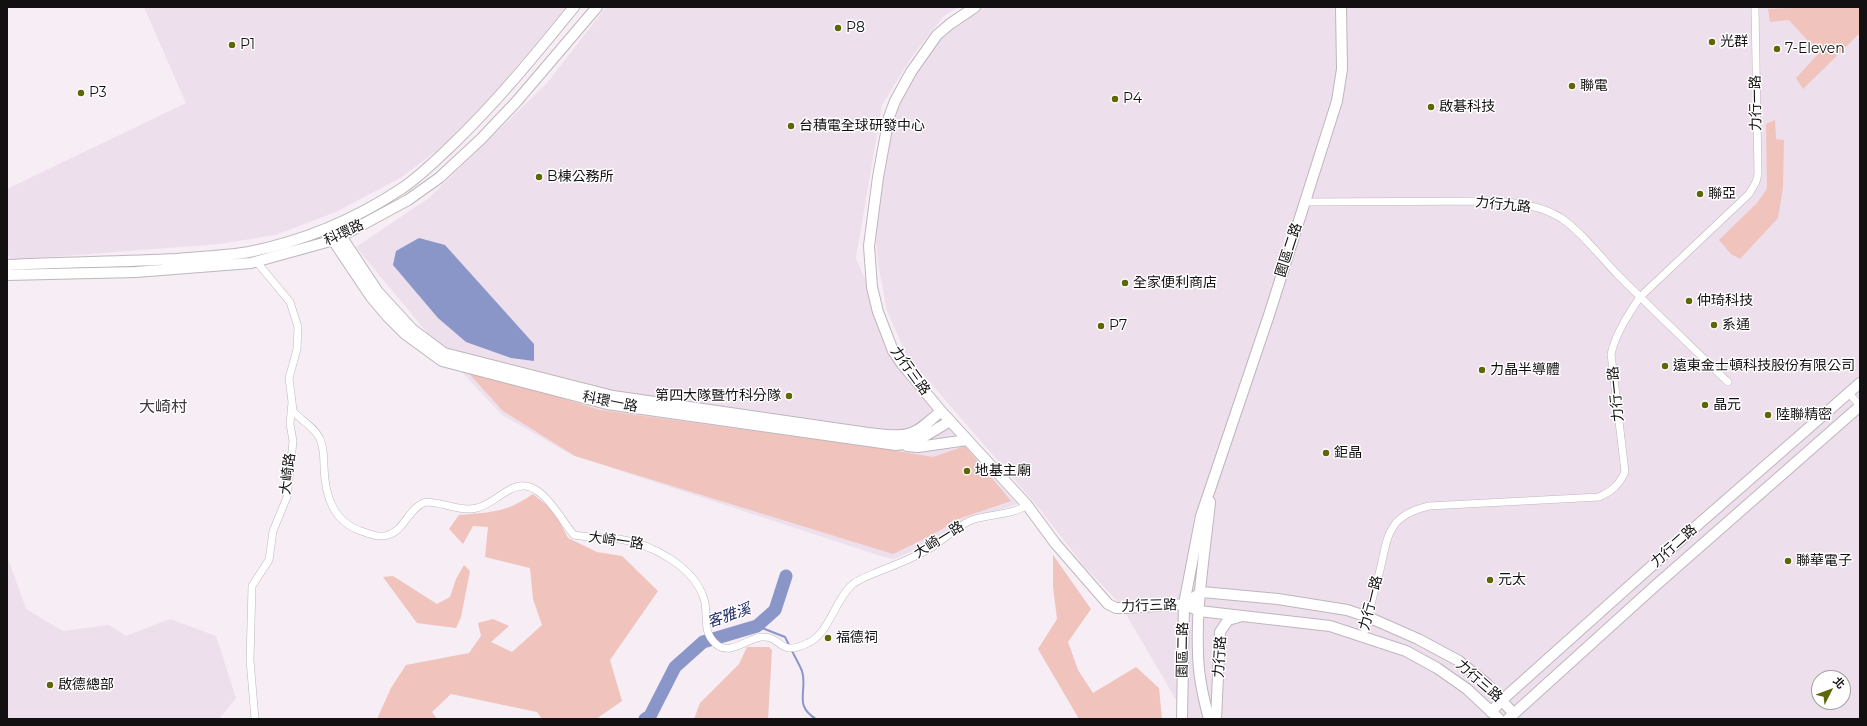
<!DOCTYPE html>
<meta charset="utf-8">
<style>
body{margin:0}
#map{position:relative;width:1867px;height:726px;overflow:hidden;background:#f6edf5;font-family:Montserrat,"Noto Sans TC",sans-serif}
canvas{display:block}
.frame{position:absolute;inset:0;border:8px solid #131012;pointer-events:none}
.north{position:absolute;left:1811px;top:670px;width:40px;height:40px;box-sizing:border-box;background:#fff;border:1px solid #a19fa0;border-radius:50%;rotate:48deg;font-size:11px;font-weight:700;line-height:16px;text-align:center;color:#131012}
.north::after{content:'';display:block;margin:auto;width:14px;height:18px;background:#5f6606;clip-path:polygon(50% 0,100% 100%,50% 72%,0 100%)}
</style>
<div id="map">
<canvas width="1867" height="726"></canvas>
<div class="frame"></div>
<div class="north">北</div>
</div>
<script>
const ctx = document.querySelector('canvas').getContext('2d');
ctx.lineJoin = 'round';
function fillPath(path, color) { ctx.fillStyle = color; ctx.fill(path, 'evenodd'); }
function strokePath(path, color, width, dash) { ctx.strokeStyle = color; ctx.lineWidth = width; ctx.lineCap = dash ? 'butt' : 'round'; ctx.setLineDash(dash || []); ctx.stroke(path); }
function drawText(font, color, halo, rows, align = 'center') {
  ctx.font = font + ' Montserrat,"Noto Sans TC",sans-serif'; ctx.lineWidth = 3; ctx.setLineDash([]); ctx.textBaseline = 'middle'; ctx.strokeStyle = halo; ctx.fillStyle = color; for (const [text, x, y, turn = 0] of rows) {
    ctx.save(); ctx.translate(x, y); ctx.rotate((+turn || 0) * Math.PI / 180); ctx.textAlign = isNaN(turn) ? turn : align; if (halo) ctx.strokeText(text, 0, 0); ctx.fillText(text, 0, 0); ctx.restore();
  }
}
const built = new Path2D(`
 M144 7H566L492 96 448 142 402 177 336 212 275 235 219 244 11 260 7 253V189L186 103Z
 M606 7H958L943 17 913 55 882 105 856 258 908 381 1017 504 958 524 930 543 894 559 884 557 572 455 502 415 444 353 356 247 429 198 547 83Z
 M966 7H1860V719H1177L1178 703 1120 604 1083 565 1038 507 907 356 887 311 878 263 872 204 874 169 888 102 914 58 945 19ZM1819 678H1843V702H1819Z
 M7 560 9 561 26 609 63 631 109 625 126 636 170 619 216 636 236 698 219 719H7Z`);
const green = new Path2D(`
 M1815 7H1860V33L1803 89 1796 78 1819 53 1789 20 1770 22 1768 9Z
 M1775 120 1776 139 1784 140 1783 188 1778 218 1740 259 1731 254 1719 240 1757 203 1767 189 1766 124Z
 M464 368 600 410 873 447 933 457 965 446 1011 501 961 518 930 536 893 554 575 456 503 411Z
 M533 494 554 511 568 538 597 552 622 556 658 591 610 660 622 701 596 719H542L537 712 451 694 432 712 437 719H377L391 688 406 665 469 653 481 636 478 623 493 619 509 626 491 642 512 652 542 625 533 599 530 568 485 557 488 527 473 526 463 544 449 529 459 515C492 512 505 513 533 494Z
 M1053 555 1091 609 1068 642 1078 670 1093 693 1136 667 1159 688 1162 719H1079L1038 649 1057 619 1053 587Z
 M464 565 470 571 461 617 456 628 417 623 383 577 393 576 437 604 450 597 456 579Z
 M747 647H769L772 650 768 719H694L700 703 739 664Z`);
const water = new Path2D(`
 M419 238 445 245 534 344V361L511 358 466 342 438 318 393 265 396 251Z`);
const stream = new Path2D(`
 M757 626 785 637 790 647
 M792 651C795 657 799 664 802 671 808 691 793 705 816 719`);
const river = new Path2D(`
 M645 719 650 716 675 667 703 642 757 626 775 610 786 576`);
const street = new Path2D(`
 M1304 202 1497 201C1518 203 1542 206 1561 218 1583 233 1601 258 1619 276 1655 312 1692 347 1728 382
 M1849 393 1860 406
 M292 402 293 411C301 421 315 427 320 439 324 448 324 458 324 467 325 494 332 521 361 531 369 534 379 538 388 535 405 530 408 508 426 502 443 502 459 512 477 508 489 505 498 496 509 490 539 472 558 517 574 535 589 538 604 537 619 539 651 544 694 566 704 599 709 614 701 631 716 644 729 656 747 639 761 637 783 635 777 658 808 643 829 634 835 599 853 584 861 578 871 575 880 571 898 564 916 557 932 547 946 538 957 526 972 520 990 514 1012 515 1027 505
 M1363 637C1368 616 1373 595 1379 574 1388 539 1385 516 1429 506L1599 497C1612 491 1619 485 1625 472L1611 354C1616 333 1628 315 1640 297L1749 194 1756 182 1758 174 1755 7
 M255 719 250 660 252 586 269 560 273 531 287 497 293 441 290 424 292 402 289 378 297 349 298 327 290 302 256 261`);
const secondary = new Path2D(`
 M975 7 950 24 937 35 911 72 895 101 889 117 878 177 869 246 872 287 878 312 887 335 893 351 902 364 941 411 1027 505 1055 543 1108 604 1116 608H1125L1184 604 1202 592 1278 599 1347 610 1368 617 1418 639 1459 661 1487 684 1514 714
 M335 227 378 292 412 329 444 353 613 396 868 433C909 437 910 439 941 411
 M326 230 371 297 387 316 405 334 442 361 607 404 896 445 915 442 950 421
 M7 265C63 262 120 262 176 259 200 257 225 256 249 252 304 241 354 220 401 189 419 177 435 161 451 146 496 103 535 55 574 7
 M7 275 136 272 251 263 334 240 408 200 439 178 481 139 517 101 597 7
 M907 446 918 447 967 440
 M1184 604 1199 611 1330 626 1406 651 1437 668 1467 689 1499 719
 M1491 712 1502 700 1693 529 1860 383
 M1182 719 1184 604 1201 516 1269 315 1337 101 1342 69 1341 7
 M1209 719C1203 697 1198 675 1198 652 1196 603 1205 552 1210 502
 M1216 719 1220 632 1228 620 1239 617
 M1508 719 1655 586 1860 406`);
const markers = [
 [838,28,4,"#5f6606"],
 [1712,42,4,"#5f6606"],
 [232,45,4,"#5f6606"],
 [1777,49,4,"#5f6606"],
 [1572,86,4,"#5f6606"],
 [81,93,4,"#5f6606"],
 [1115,99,4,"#5f6606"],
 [1431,107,4,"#5f6606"],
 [791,126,4,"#5f6606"],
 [539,177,4,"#5f6606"],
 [1700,194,4,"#5f6606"],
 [1125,283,4,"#5f6606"],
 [1689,301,4,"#5f6606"],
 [1714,325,4,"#5f6606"],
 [1101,326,4,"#5f6606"],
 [1665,366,4,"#5f6606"],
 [1482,370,4,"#5f6606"],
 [789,396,4,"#5f6606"],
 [1705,405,4,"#5f6606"],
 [1768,415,4,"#5f6606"],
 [1326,453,4,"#5f6606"],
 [967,471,4,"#5f6606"],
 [1788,561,4,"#5f6606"],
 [1490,580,4,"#5f6606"],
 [828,638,4,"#5f6606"],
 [50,685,4,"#5f6606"]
];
const poiNames = [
 ["P8",846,28],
 ["光群",1720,42],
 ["P1",240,45],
 ["7-Eleven",1785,49],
 ["聯電",1580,86],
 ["P3",89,93],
 ["P4",1123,99],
 ["啟碁科技",1439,107],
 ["台積電全球研發中心",799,126],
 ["B棟公務所",547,177],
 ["聯亞",1708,194],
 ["全家便利商店",1133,283],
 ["仲琦科技",1697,301],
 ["系通",1722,325],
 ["P7",1109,326],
 ["遠東金士頓科技股份有限公司",1673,366],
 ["力晶半導體",1490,370],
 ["第四大隊暨竹科分隊",781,396,"right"],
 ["晶元",1713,405],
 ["陸聯精密",1776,415],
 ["鉅晶",1334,453],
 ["地基主廟",975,471],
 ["聯華電子",1796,561],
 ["元太",1498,580],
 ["福德祠",836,638],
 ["啟德總部",58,685]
];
const streetNames = [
 ["力行一路",1756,103,-91],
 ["力行九路",1503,205,6],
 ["科環路",344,233,-25],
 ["園區二路",1289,250,-72],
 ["力行三路",910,371,54],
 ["力行一路",1616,394,-96],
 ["科環一路",610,402,11],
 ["大崎路",288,474,-83],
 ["大崎一路",939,540,-32],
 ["大崎一路",616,541,8],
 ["力行二路",1674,546,-42],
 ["力行一路",1371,603,-76],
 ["力行三路",1149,606,-2],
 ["園區二路",1183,650,-89],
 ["力行路",1220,657,-86],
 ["力行三路",1479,681,41]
];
const waterNames = [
 ["客雅溪",729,616,-19]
];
const quarterNames = [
 ["大崎村",163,407]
];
fillPath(built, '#eedfec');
fillPath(green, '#f0c3bc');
fillPath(water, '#8996c7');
strokePath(stream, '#8996c7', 2);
strokePath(river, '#8996c7', 13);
strokePath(street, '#beb6bd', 8);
strokePath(secondary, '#beb6bd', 12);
strokePath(street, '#fff', 7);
strokePath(secondary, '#fff', 10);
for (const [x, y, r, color] of markers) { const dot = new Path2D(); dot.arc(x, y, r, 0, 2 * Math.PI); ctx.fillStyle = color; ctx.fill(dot); strokePath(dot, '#fff', 1.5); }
drawText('14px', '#131012', '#fff', poiNames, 'left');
drawText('14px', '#131012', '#fff', streetNames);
drawText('italic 15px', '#232c68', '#fff', waterNames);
drawText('16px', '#3f383e', '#fff', quarterNames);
</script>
